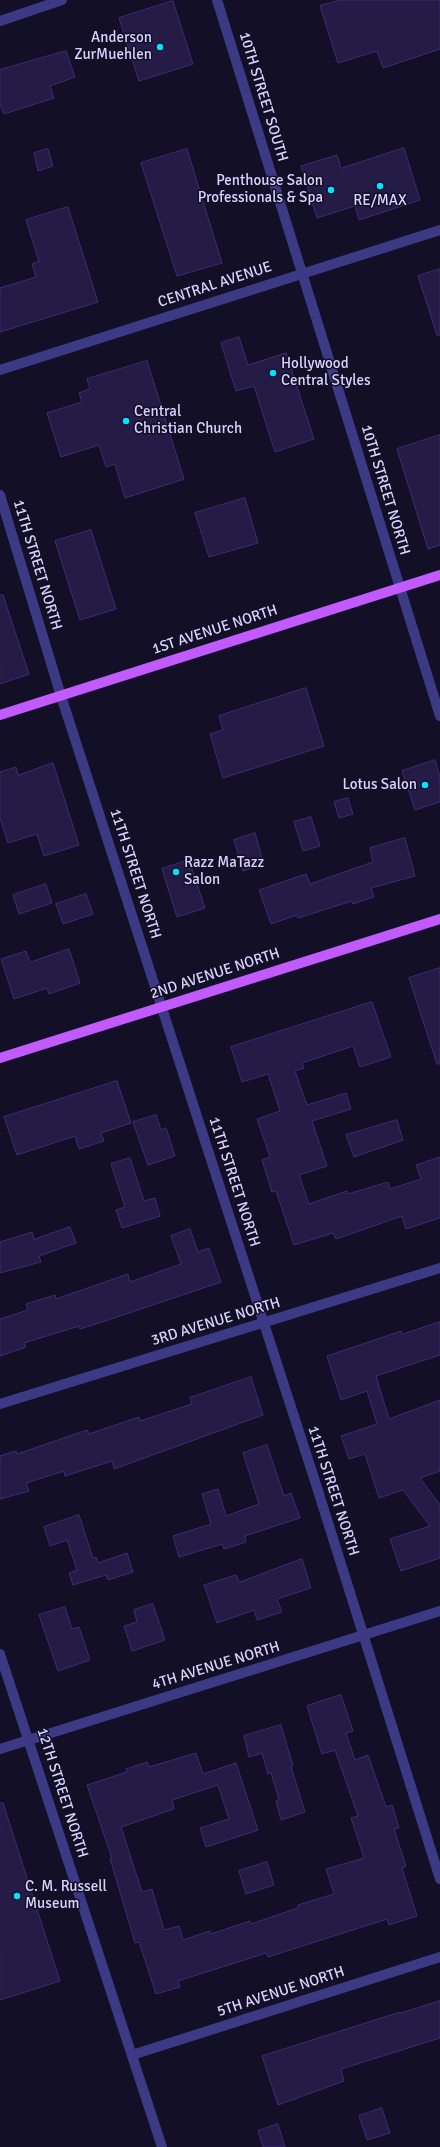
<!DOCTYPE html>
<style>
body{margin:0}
canvas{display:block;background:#130f26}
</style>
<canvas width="440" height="2147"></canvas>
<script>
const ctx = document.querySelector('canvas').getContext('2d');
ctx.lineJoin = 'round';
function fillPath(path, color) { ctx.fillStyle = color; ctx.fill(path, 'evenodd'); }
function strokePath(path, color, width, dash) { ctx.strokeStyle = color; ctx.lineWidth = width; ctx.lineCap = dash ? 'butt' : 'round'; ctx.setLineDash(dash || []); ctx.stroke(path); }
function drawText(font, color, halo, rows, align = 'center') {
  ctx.font = font + ' Signika,sans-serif'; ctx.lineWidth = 3; ctx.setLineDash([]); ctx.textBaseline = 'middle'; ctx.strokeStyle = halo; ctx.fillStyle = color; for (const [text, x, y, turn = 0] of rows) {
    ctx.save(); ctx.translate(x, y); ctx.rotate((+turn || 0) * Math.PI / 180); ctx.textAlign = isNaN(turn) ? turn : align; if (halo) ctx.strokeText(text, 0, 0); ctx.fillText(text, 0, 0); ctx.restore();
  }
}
const building = new Path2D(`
 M340 0H440V49L383 68 377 51 338 63 320 6Z
 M173 1 193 64 139 81 119 18Z
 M66 51 75 77 50 86 54 98 4 114 0 104V70Z
 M404 148 420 200 359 220 355 206 317 218 301 166 337 155 341 168Z
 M48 149 53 166 38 171 34 153Z
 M187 149 222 263 177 276 141 163Z
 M68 207 98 302 0 332V288L36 277 32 264 39 261 26 220Z
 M440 269V335H437L418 276Z
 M239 337 248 365 286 353 314 439 275 452 254 386 236 391 221 343Z
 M147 361 184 479 125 498 115 464 106 467 99 445 61 457 47 413 82 402 79 393 90 389 87 379Z
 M440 435V545L428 549 397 449Z
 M245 498 258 543 209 557 195 513Z
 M91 530 116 609 80 620 55 541Z
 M0 595H3L29 674 0 684Z
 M306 688 324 746 223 778 210 734 223 730 219 716Z
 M435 760 440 777V802L415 810 402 771Z
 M53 763 79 845 44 856 37 834 8 843 0 818V772L16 767 18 775Z
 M348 798 353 814 339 818 334 802Z
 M311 817 320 846 303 851 294 822Z
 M255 833 264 865 243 871 234 840Z
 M405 838 415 876 371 888 374 897 353 904 352 901 298 918 297 915 271 924 259 890 306 874 310 884 373 862 370 848Z
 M189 860 205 908 177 917 162 869Z
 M46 884 52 903 19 914 13 895Z
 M86 894 93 914 63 924 56 904Z
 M69 949 80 983 49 994 47 988 14 999 1 959 26 951 30 962Z
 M440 968V1064H437L409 978Z
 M372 1002 391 1057 360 1067 353 1046 302 1063 304 1068 295 1071 307 1105 346 1093 351 1109 312 1121 327 1166 299 1175 309 1204 347 1191 348 1194 388 1182 390 1189 421 1179 416 1165 440 1157V1218L406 1229 402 1216 336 1239 333 1233 294 1245 276 1191 272 1192 262 1160 270 1157 257 1119 280 1111 268 1074 242 1082 231 1047Z
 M117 1081 131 1123 101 1133 104 1141 79 1149 75 1136 17 1155 4 1117Z
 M156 1115 161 1130 166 1128 175 1156 148 1165 133 1122Z
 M397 1120 403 1140 354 1157 346 1135Z
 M130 1158 144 1201 155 1198 160 1216 122 1228 116 1210 125 1207 111 1164Z
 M70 1227 76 1243 39 1256 41 1262 0 1273V1242L32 1232 34 1239Z
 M190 1229 198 1252 209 1248 221 1282 114 1318 80 1329 79 1326 24 1343 26 1347 0 1356V1319L28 1310 26 1304 55 1295 56 1299 128 1274 130 1282 181 1264 171 1236Z
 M440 1322V1355L376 1376 389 1419 440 1400V1471L420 1478 440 1505V1558L401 1571 390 1539 430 1526 403 1490 379 1498 365 1454 349 1459 341 1436 377 1424 367 1391 341 1400 327 1356 401 1331 402 1334Z
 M251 1377 263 1415 114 1469 112 1461 65 1476 64 1471 26 1483 29 1491 0 1499V1456L16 1451 17 1454 87 1430 89 1434 139 1417 140 1421 192 1404 190 1398Z
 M267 1445 284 1496 291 1493 300 1518 245 1536 246 1542 224 1549 222 1544 179 1557 173 1536 211 1524 202 1494 218 1489 226 1516 259 1504 243 1453Z
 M79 1515 93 1558 96 1557 98 1563 127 1553 133 1572 108 1580 106 1575 73 1585 69 1573 77 1570 67 1540 50 1546 44 1527Z
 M302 1559 311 1588 277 1599 282 1612 257 1620 254 1610 217 1623 204 1585 236 1575 239 1582Z
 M153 1604 165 1640 132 1651 124 1626 137 1622 134 1610Z
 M65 1607 72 1629 79 1627 90 1660 58 1671 39 1615Z
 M341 1695 353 1731 346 1733 355 1760 368 1755 386 1807 392 1805 399 1828 394 1829 406 1866 402 1868 417 1916 389 1925 387 1919 268 1957 266 1953 178 1981 180 1987 156 1994 139 1942 135 1943 110 1858H112L87 1785 127 1772 126 1769 147 1762 149 1767 196 1753 203 1774 236 1763 258 1830 206 1847 200 1828 229 1819 218 1785 172 1800 174 1809 121 1827 142 1892 152 1889 164 1930 179 1926 183 1940 210 1931 211 1934 250 1921 251 1924 298 1908V1905L334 1894 326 1869 364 1858 351 1818 358 1816 335 1750 322 1754 307 1706Z
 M281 1725 293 1766 291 1767 305 1812 281 1820 276 1801 279 1799 271 1773 268 1774 262 1753 249 1757 244 1736Z
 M0 1803H3L60 1981 0 2000Z
 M267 1862 274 1885 246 1894 239 1871Z
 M440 2001V2038L341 2069 344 2081 278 2105 262 2056 400 2012V2013Z
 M382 2108 390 2133 367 2140 359 2116Z
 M278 2124 285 2147H263L258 2131Z`);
const minor = new Path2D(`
 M217 0 440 716
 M0 21 62 0
 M0 370 440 230
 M0 495 61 696 314 1478 440 1879
 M0 1404 440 1268
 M0 1654 162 2147
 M0 1749 440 1611
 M132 2055 440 1957`);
const major = new Path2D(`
 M0 715 440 575
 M0 1058 440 919`);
const markers = [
 [160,47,4,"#00e5ff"],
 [380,186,4,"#00e5ff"],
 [331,190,4,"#00e5ff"],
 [273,373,4,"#00e5ff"],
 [126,421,4,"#00e5ff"],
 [425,785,4,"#00e5ff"],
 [176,872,4,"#00e5ff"],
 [17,1896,4,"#00e5ff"]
];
const poiNames = [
 ["Anderson",152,38,"right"],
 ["ZurMuehlen",152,55,"right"],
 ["Penthouse Salon",323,181,"right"],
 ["Professionals & Spa",323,198,"right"],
 ["RE/MAX",380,201,"center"],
 ["Hollywood",281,364],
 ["Central Styles",281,381],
 ["Central",134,412],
 ["Christian Church",134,429],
 ["Lotus Salon",417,785,"right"],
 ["Razz MaTazz",184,863],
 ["Salon",184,880],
 ["C. M. Russell",25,1887],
 ["Museum",25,1904]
];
const streetNames = [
 ["10TH STREET SOUTH",263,97,73],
 ["CENTRAL AVENUE",215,285,-18],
 ["10TH STREET NORTH",385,490,73],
 ["11TH STREET NORTH",37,565,73],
 ["1ST AVENUE NORTH",215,630,-18],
 ["11TH STREET NORTH",135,874,72],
 ["2ND AVENUE NORTH",215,974,-18],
 ["11TH STREET NORTH",234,1182,72],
 ["3RD AVENUE NORTH",216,1322,-17],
 ["11TH STREET NORTH",333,1491,72],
 ["4TH AVENUE NORTH",216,1666,-17],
 ["12TH STREET NORTH",62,1793,72],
 ["5TH AVENUE NORTH",281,1992,-18]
];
fillPath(building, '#241b47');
strokePath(building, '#3b2d73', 1);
strokePath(minor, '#3d3a85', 10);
strokePath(major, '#c25bff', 10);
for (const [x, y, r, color] of markers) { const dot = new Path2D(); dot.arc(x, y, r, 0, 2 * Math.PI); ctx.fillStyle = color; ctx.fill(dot); strokePath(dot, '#130f26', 1.5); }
drawText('15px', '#d9d4ff', '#130f26', poiNames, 'left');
drawText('15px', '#d9d4ff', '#130f26', streetNames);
</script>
